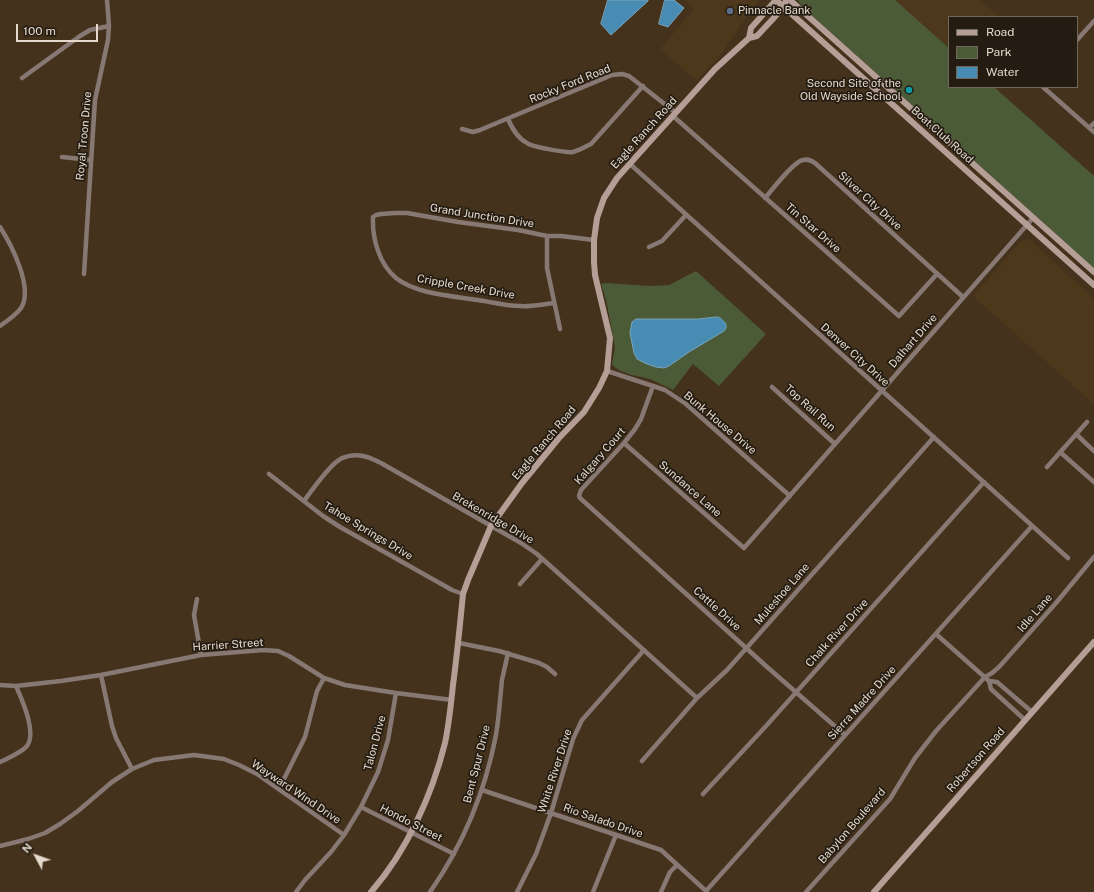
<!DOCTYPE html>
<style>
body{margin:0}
#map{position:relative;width:1094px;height:892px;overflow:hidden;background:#44321c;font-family:"Public Sans",sans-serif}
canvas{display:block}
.legend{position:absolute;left:948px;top:16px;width:130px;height:72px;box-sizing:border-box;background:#241c12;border:1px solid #71685c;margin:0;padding:5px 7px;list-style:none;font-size:12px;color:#e4d9cc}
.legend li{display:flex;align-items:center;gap:8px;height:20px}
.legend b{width:20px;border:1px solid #71685c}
.north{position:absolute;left:16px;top:836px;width:40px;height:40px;-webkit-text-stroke:3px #241c12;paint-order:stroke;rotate:311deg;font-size:11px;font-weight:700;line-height:16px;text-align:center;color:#e4d9cc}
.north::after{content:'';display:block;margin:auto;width:14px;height:18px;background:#e4d9cc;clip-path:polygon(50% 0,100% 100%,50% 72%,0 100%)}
.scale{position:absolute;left:16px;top:24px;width:82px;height:18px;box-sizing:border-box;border:2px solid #e4d9cc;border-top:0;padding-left:5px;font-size:12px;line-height:14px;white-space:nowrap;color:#e4d9cc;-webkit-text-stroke:3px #241c12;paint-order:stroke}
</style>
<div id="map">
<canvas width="1094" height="892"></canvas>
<ul class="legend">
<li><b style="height:5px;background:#b49e96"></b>Road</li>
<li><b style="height:11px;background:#4b5b37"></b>Park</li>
<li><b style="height:11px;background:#498cb3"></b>Water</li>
</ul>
<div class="north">N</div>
<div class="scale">100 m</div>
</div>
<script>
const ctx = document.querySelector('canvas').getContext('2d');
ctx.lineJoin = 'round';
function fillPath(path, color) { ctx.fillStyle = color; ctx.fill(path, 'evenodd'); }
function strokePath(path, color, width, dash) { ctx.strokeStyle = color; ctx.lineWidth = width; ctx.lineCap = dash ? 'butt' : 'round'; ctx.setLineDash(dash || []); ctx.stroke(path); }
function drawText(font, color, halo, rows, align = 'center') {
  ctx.font = font + ' "Public Sans",sans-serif'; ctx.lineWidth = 3.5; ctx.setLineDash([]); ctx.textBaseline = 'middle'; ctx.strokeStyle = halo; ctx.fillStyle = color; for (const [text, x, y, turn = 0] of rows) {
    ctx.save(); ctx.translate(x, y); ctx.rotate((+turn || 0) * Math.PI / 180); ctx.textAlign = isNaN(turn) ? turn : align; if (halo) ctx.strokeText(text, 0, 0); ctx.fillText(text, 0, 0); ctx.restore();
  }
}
const built = new Path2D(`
 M684 0H758L759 1 740 26 720 56 696 80 660 49 694 9Z
 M895 0H980L999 17H949V48Z
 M1029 239 1094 299V404L973 296 1022 240Z`);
const green = new Path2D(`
 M798 0H895L949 48V87H994L1094 176V268L806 10 799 2Z
 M696 271 766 334 719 386 693 364 673 390C665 386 657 382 650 379 639 376 619 374 612 364L615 347 606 299 601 284 606 283 650 286 669 285Z`);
const water = new Path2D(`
 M608 0H648V1L611 35 601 24Z
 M665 0H674L684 8 668 27 659 24Z
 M718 317C723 320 727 323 726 328L724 331 689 352 669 366 664 368 656 367 647 364 637 359 634 353 630 333 632 322 636 319H698Z`);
const street = new Path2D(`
 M1077 40 1094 21
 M22 78 80 36 90 30 109 26
 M1043 87 1094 132
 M673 116 899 316 937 274
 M508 119C512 128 517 138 527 143 532 147 567 153 573 152 580 150 585 147 591 144L643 86
 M1089 128 1094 123
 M462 129 473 132 480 130 612 75 622 74 629 76 676 113
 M62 157 91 160
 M630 164 1068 558
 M765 198C772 190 794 161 803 160 807 159 811 160 815 163L963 297
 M373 217C372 238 379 264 396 278 416 294 453 296 478 300 492 302 506 306 520 306 531 307 543 304 554 303
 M373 217 376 215 381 214 395 213H407L458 222 518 230 547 236H561L594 240
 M0 227C11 244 34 288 21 308 16 315 7 321 0 326
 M547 236V268L560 329
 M649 247 662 241 686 215
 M84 274 95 100 108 40 109 26 107 0
 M607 371 653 386 665 390 686 404 790 496
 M653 386 641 419 635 429 624 443 581 490 579 496 580 498 766 666 845 735
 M772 387 835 444
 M1076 434 1094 451
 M624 443 744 548 1033 218
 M1060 452 1094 482
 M1047 467 1087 422
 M269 474 323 516 340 527 452 590 463 594
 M304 501C312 490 329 466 339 460 346 455 358 454 367 457 371 458 376 461 381 463L521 543 537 554 697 698
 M520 584 542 559
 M197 599 194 615 201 655
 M936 634 989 681 997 682 1032 712
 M459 643 499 651 539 663 547 667 555 674
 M101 675 112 726 116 738 132 769
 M989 681 991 689 1025 720
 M0 685 16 686 61 681 101 675 201 655 263 650 278 651 289 656 324 678 345 685 396 693 452 700
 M642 761 697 698 727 670 934 437
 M0 762C8 758 21 753 27 746 37 732 22 700 16 686
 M279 789 305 737 317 691 324 678
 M482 790 661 850 706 891 1032 526
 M703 794 766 726 984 482
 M361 807 454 854
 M0 846 28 839 45 833 60 824 78 811 112 782 132 769 154 760 194 755 224 759 239 765 257 774 344 835
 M296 892 305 880 331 852 344 835 361 807 378 772 388 740 396 693
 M430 892C463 845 485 792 496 735 499 717 500 699 502 680 504 671 506 662 508 653
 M517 892 536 854 551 813 573 739 582 720 644 650
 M593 892 616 835
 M661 892 670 872 677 865
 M806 892 890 799 915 758 936 731 985 677 992 673 999 667 1056 603 1094 557`);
const secondary = new Path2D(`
 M776 0 1094 285
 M790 0 1094 272
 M749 38 751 28 776 0
 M371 892C407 851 432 795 445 743 449 724 451 704 453 685 457 655 460 625 463 594L468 580 491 526 522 483 559 438 584 412 599 388 607 371 610 338 595 275 594 262V240L597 218 604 198 617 178 715 69 749 38 757 36 784 7 786 0
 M874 892 1094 642`);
const markers = [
 [730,11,4,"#5c6f8a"],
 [909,90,4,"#0f9aa8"]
];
const poiNames = [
 ["Pinnacle Bank",738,11],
 ["Second Site of the",901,84,"right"],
 ["Old Wayside School",901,97,"right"]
];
const streetNames = [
 ["Rocky Ford Road",570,84,-22],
 ["Eagle Ranch Road",644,133,-48],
 ["Boat Club Road",942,135,42],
 ["Royal Troon Drive",84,136,-85],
 ["Silver City Drive",870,201,42],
 ["Grand Junction Drive",482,216,9],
 ["Tin Star Drive",813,228,41],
 ["Cripple Creek Drive",466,287,10],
 ["Dalhart Drive",913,341,-49],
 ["Denver City Drive",855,355,42],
 ["Top Rail Run",810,408,42],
 ["Bunk House Drive",720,423,40],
 ["Eagle Ranch Road",544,443,-50],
 ["Kalgary Court",600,456,-49],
 ["Sundance Lane",690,489,41],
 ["Brekenridge Drive",493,518,30],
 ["Tahoe Springs Drive",368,531,31],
 ["Muleshoe Lane",782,594,-49],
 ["Cattle Drive",717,609,42],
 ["Idle Lane",1035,613,-49],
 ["Chalk River Drive",837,633,-48],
 ["Harrier Street",228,645,-4],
 ["Sierra Madre Drive",862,703,-48],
 ["Talon Drive",375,743,-75],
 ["Robertson Road",976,760,-49],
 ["Bent Spur Drive",477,764,-76],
 ["White River Drive",555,771,-72],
 ["Wayward Wind Drive",296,792,34],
 ["Rio Salado Drive",603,821,19],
 ["Hondo Street",411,823,27],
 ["Babylon Boulevard",852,826,-49]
];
fillPath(built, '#4e381c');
fillPath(green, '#4b5b37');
fillPath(water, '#498cb3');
strokePath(water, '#78a3ba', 1);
strokePath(street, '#877874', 4.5);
strokePath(secondary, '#b49e96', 6);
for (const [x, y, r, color] of markers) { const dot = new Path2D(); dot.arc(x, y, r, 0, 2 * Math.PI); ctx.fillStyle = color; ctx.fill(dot); strokePath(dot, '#241c12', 1.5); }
drawText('11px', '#e4d9cc', '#241c12', poiNames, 'left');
drawText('11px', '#e4d9cc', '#241c12', streetNames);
</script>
